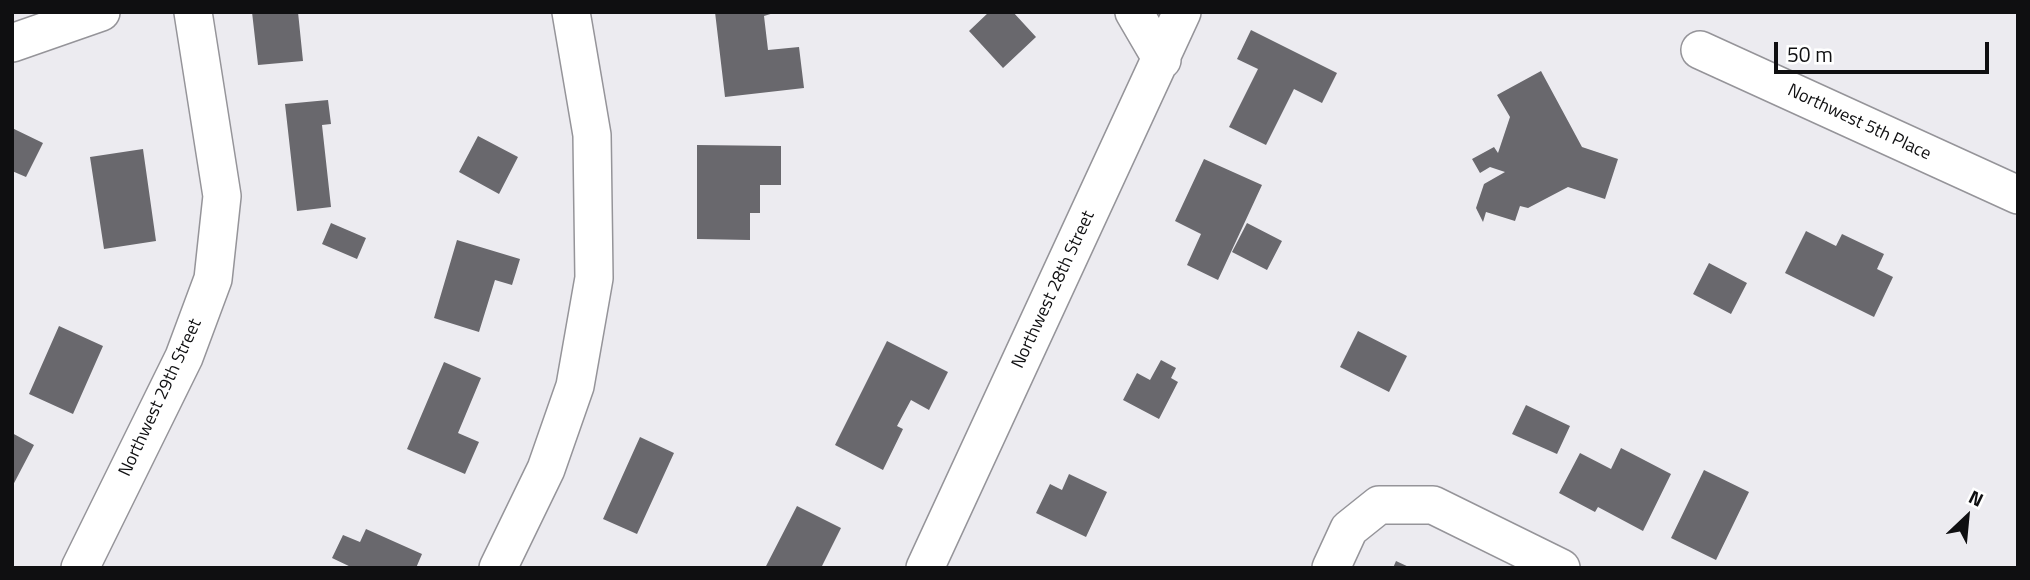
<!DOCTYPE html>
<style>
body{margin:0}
#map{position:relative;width:2030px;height:580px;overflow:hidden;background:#ecebf0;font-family:"Titillium Web",sans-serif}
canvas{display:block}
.frame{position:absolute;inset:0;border:14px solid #0f0f11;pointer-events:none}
.north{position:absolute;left:1932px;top:482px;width:70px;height:70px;-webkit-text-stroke:5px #fff;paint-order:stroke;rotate:26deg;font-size:19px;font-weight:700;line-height:28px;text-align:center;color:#0f0f11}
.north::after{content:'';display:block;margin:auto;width:24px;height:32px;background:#0f0f11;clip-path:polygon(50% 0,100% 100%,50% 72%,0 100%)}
.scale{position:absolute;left:1774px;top:42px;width:215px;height:32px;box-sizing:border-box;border:4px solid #0f0f11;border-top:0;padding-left:9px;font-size:21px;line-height:24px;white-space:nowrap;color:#0f0f11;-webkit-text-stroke:5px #fff;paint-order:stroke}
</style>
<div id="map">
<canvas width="2030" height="580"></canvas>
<div class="frame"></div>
<div class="north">N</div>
<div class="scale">50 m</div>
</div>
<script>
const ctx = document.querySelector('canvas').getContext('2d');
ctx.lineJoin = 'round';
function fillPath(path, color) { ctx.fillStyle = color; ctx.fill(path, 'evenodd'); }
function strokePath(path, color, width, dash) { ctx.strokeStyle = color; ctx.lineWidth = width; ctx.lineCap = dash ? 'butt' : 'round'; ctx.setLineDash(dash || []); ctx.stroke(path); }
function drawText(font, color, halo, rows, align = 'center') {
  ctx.font = font + ' "Titillium Web",sans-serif'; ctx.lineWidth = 5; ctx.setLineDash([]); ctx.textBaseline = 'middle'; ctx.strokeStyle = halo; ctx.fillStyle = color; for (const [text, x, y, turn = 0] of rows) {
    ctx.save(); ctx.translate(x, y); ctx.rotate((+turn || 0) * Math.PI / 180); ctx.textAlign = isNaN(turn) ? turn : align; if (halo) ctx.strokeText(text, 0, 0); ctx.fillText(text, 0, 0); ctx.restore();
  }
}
const building = new Path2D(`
 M252 12H298L303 61 258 65Z
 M715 12H777L764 16 768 50 799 47 804 88 725 97Z
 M989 12H1013L1036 37 1003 68 969 31Z
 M1251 30 1337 73 1322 103 1294 89 1266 145 1229 127 1258 69 1237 59Z
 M1541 71 1582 147 1618 159 1605 199 1568 187 1528 208 1520 206 1515 221 1486 212 1483 222 1476 208 1484 184 1505 172 1490 167 1480 173 1472 159 1494 147 1498 153 1510 117 1497 95Z
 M328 100 331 124 322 125 331 207 297 211 285 104Z
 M12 128 43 143 26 177 12 171Z
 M478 136 518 157 499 194 459 172Z
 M697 145 781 146V185H760V213H750V240L697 239Z
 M143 149 156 241 104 249 90 157Z
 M1204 159 1262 185 1218 280 1187 265 1201 234 1175 221Z
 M331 223 366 238 357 259 322 244Z
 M1247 223 1282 241 1267 270 1232 252Z
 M1806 231 1836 246 1842 234 1884 254 1877 269 1893 277 1874 317 1785 273Z
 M457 240 520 259 512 285 495 280 479 332 434 318Z
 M1709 263 1747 283 1731 314 1693 294Z
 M59 326 103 346 73 414 29 394Z
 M1358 331 1407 356 1389 392 1340 367Z
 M887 341 948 372 929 410 911 400 897 426 903 429 883 470 835 445Z
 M1161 360 1176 368 1171 378 1178 382 1159 419 1123 400 1137 373 1150 380Z
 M444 362 481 378 458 433 479 442 465 474 407 449Z
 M1526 405 1570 426 1557 454 1512 434Z
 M12 433 34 445 12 487Z
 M640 437 674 453 637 534 603 519Z
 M1621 448 1671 474 1643 531 1598 507 1595 512 1559 493 1580 453 1611 469Z
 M1704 470 1749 492 1716 560 1671 538Z
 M1069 474 1107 492 1086 537 1036 513 1050 484 1062 490Z
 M797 506 841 528 821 568H765Z
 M366 529 422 554 416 568H353L332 558 343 535 360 542Z
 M1396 561 1411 568H1393Z`);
const minor = new Path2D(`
 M1134 12 1162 60
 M12 43 101 12
 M1700 50 2018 195
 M80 568 184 357 213 279 222 196 193 12
 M498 568 546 469 575 386 594 278 592 135 571 12
 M925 568 1182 12
 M1331 568 1349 529 1379 505H1433L1561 568`);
const streetNames = [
 ["Northwest 5th Place",1859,123,25],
 ["Northwest 28th Street",1054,290,-65],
 ["Northwest 29th Street",161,398,-65]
];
fillPath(building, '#69686d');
strokePath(minor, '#959499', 40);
strokePath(minor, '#fff', 37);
drawText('18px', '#0f0f11', '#fff', streetNames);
</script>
